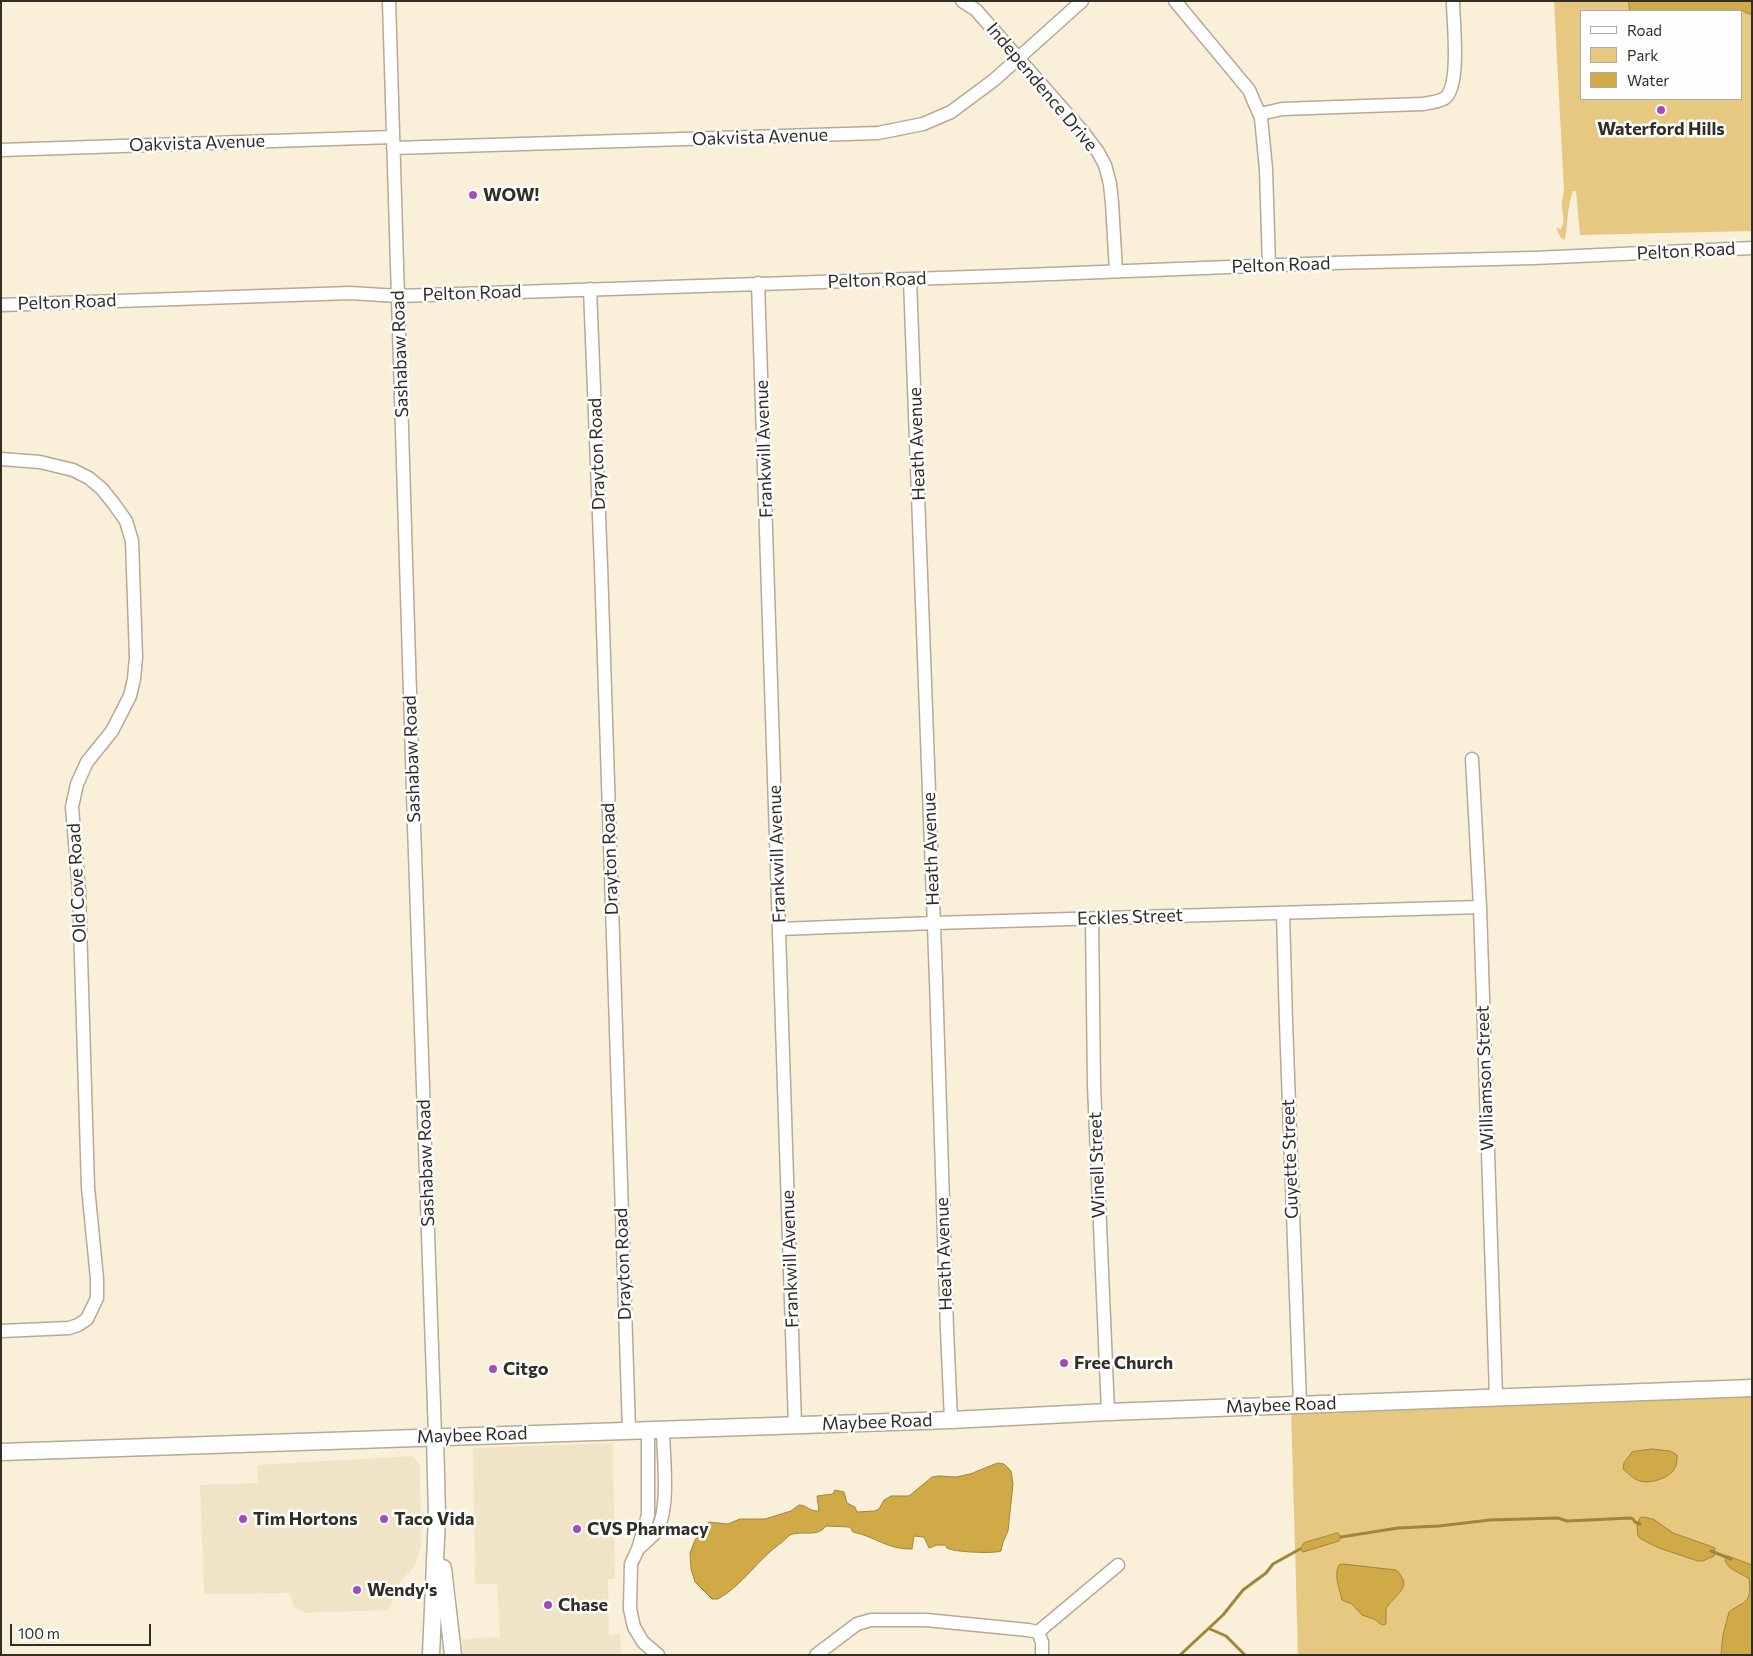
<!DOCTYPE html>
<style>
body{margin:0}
#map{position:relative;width:1753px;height:1656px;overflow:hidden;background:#faf0d9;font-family:Commissioner,sans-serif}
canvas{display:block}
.frame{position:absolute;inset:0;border:2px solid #312e25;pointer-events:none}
.legend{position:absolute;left:1580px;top:10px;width:162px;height:90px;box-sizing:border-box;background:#fefefe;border:1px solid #acaba7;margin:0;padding:6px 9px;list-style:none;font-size:15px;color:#312e25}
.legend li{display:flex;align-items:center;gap:10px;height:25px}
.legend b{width:25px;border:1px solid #acaba7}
.scale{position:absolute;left:10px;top:1624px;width:141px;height:22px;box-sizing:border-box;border:2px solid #312e25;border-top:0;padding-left:6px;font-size:15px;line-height:18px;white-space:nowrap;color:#312e25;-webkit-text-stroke:4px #fefefe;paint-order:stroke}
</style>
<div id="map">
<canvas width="1753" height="1656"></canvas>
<div class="frame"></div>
<ul class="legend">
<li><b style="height:6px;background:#fff"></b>Road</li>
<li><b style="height:14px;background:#e6c881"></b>Park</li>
<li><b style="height:14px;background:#d0aa47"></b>Water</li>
</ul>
<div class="scale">100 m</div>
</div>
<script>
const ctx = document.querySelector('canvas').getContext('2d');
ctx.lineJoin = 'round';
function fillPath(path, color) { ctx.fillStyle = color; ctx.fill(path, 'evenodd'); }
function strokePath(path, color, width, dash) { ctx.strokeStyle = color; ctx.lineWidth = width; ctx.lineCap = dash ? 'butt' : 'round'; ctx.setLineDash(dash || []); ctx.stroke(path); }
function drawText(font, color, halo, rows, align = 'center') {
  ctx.font = font + ' Commissioner,sans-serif'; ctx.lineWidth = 5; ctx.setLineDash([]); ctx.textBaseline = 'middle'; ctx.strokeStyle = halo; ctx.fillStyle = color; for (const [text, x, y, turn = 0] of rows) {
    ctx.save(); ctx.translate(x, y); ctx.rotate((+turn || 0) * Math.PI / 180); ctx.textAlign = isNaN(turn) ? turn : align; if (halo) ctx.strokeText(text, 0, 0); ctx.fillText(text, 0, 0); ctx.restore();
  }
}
const built = new Path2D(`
 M613 1443 615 1579H608L609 1635 620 1634 621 1655H463L462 1639 500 1637 497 1584H475L473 1448Z
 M412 1456 419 1463 420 1467 421 1547 414 1567 400 1582 389 1610 305 1613 294 1607 289 1593 204 1594 200 1485 258 1483 257 1465Z`);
const green = new Path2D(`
 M1554 1H1752V231L1580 235 1576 191H1573C1567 207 1568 223 1565 240L1561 238 1556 228 1561 229C1565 221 1563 217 1562 208 1561 202 1563 197 1564 191ZM1582 11H1742V99H1582Z
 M1752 1390V1655H1298L1291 1406Z`);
const water = new Path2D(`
 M1629 1H1752V15L1743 11H1630Z
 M1652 1449 1670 1451 1677 1455C1677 1460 1677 1466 1673 1471 1666 1479 1650 1484 1640 1481 1633 1479 1628 1473 1623 1469L1624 1463 1632 1452Z
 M998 1463 1004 1464 1011 1471 1013 1484 1008 1531 1003 1542 1001 1551C994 1554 952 1552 947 1548 946 1547 946 1546 945 1545H937L929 1548 924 1537 914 1536 912 1549C888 1550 874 1536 853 1532L850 1527 826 1526C817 1538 802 1530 790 1535 787 1537 784 1541 781 1543 758 1559 743 1585 718 1599H712L695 1582 691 1569 690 1553 695 1540 709 1522 728 1524 740 1519H765L791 1511 799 1505C807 1505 810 1512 819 1511L817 1496 833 1494 835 1490 844 1492 847 1503 855 1507 857 1512 875 1511 879 1509 884 1500 891 1496H909L932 1477 939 1476 956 1477 970 1474Z
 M1643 1517 1653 1519 1673 1533 1713 1547 1715 1548 1714 1556 1703 1561H1698L1659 1548 1641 1539 1638 1536 1637 1525 1640 1518Z
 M1338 1533 1341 1537 1339 1541 1303 1552 1300 1549 1304 1543Z
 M1728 1556 1752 1565V1655H1721L1723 1635 1729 1612C1745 1600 1752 1604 1749 1579 1741 1572 1728 1571 1725 1560Z
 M1343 1564 1396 1570C1415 1588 1394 1594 1386 1609V1624L1382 1625 1374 1619 1362 1615 1352 1604 1342 1600C1340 1589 1333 1575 1339 1565Z`);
const stream = new Path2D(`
 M1341 1537 1398 1528 1439 1526 1490 1520 1558 1518 1567 1521 1631 1518 1633 1519 1635 1522 1640 1524
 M1711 1551 1731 1559
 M1210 1629 1226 1636 1245 1655
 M1180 1655 1223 1615 1243 1590 1266 1573 1273 1564 1300 1549`);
const minor = new Path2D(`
 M389 1 414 825 435 1436
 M962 1 976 10 1083 132 1098 152 1105 165 1110 184 1112 203 1116 271
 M1175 1 1249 90 1261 118 1266 169 1269 266
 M1260 114 1282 109 1422 104C1429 103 1439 102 1445 98 1461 85 1453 22 1453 1
 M393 148 878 133 923 124 951 112 994 80 1082 1
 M1 150 393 137
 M910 279 936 980 947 1330 951 1420
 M758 283 795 1425
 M590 289 601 566 629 1430
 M1 305 350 293 398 296 1000 276 1331 263 1534 258 1752 248
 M1 459 40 462 73 470 89 478 102 489 114 504 126 521 132 541 136 657 134 679 130 696 112 731 87 762 77 784 72 807 79 891 88 1187 97 1279V1298L87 1319 78 1325 69 1328 1 1331
 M1472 759 1480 907 1496 1396
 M1283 913 1286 1022 1300 1404
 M1092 919 1094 1085 1108 1412
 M780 929 934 923 1480 907
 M648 1429V1515L638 1549C643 1544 650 1539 655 1533 671 1512 663 1455 663 1429
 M638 1549 631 1564 630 1609 634 1627 643 1642 658 1655
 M1038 1632 1042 1642V1655
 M816 1655 857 1624 871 1620H926L1028 1630 1038 1632 1118 1565`);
const major = new Path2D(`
 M1 1452 951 1420 1108 1412 1752 1388
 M443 1568 453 1655
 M431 1655 437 1516 435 1436`);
const markers = [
 [1661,110,5,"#a44bb7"],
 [473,195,5,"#a44bb7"],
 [1064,1363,5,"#a44bb7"],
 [493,1369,5,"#a44bb7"],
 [243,1519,5,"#a44bb7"],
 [384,1519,5,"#a44bb7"],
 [577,1529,5,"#a44bb7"],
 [357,1590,5,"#a44bb7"],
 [548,1605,5,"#a44bb7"]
];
const streetNames = [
 ["Independence Drive",1042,87,50],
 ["Oakvista Avenue",760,137,-2],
 ["Oakvista Avenue",197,143,-2],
 ["Pelton Road",1686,251,-3],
 ["Pelton Road",1281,265,-2],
 ["Pelton Road",877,280,-2],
 ["Pelton Road",472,293,-2],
 ["Pelton Road",67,302,-2],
 ["Sashabaw Road",400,354,-92],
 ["Heath Avenue",917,444,-92],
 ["Frankwill Avenue",764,449,-92],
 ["Drayton Road",597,454,-92],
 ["Sashabaw Road",412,759,-92],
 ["Heath Avenue",931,849,-92],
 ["Frankwill Avenue",777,854,-92],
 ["Drayton Road",610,859,-92],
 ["Old Cove Road",77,883,-93],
 ["Eckles Street",1130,917,-2],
 ["Williamson Street",1485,1078,-92],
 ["Guyette Street",1290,1159,-92],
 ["Sashabaw Road",426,1163,-92],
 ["Winell Street",1097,1165,-92],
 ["Heath Avenue",944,1254,-92],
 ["Frankwill Avenue",790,1259,-92],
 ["Drayton Road",623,1264,-92],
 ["Maybee Road",1281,1405,-2],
 ["Maybee Road",877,1422,-2],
 ["Maybee Road",472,1435,-2]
];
const poiNames = [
 ["Waterford Hills",1661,129,"center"],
 ["WOW!",483,195],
 ["Free Church",1074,1363],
 ["Citgo",503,1369],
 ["Tim Hortons",253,1519],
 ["Taco Vida",394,1519],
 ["CVS Pharmacy",587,1529],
 ["Wendy's",367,1590],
 ["Chase",558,1605]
];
fillPath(built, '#f0e4c6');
fillPath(green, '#e6c881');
fillPath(water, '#d0aa47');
strokePath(water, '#a0853d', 1);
strokePath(stream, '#a0853d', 3);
strokePath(minor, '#b4ab95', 15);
strokePath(major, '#b4ab95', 19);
strokePath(minor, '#fff', 12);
strokePath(major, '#fff', 16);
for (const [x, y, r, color] of markers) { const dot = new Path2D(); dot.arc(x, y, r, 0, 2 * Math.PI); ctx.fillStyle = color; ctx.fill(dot); strokePath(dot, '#fefefe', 2); }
drawText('18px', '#312e25', '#fefefe', streetNames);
drawText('bold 18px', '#312e25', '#fefefe', poiNames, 'left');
</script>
